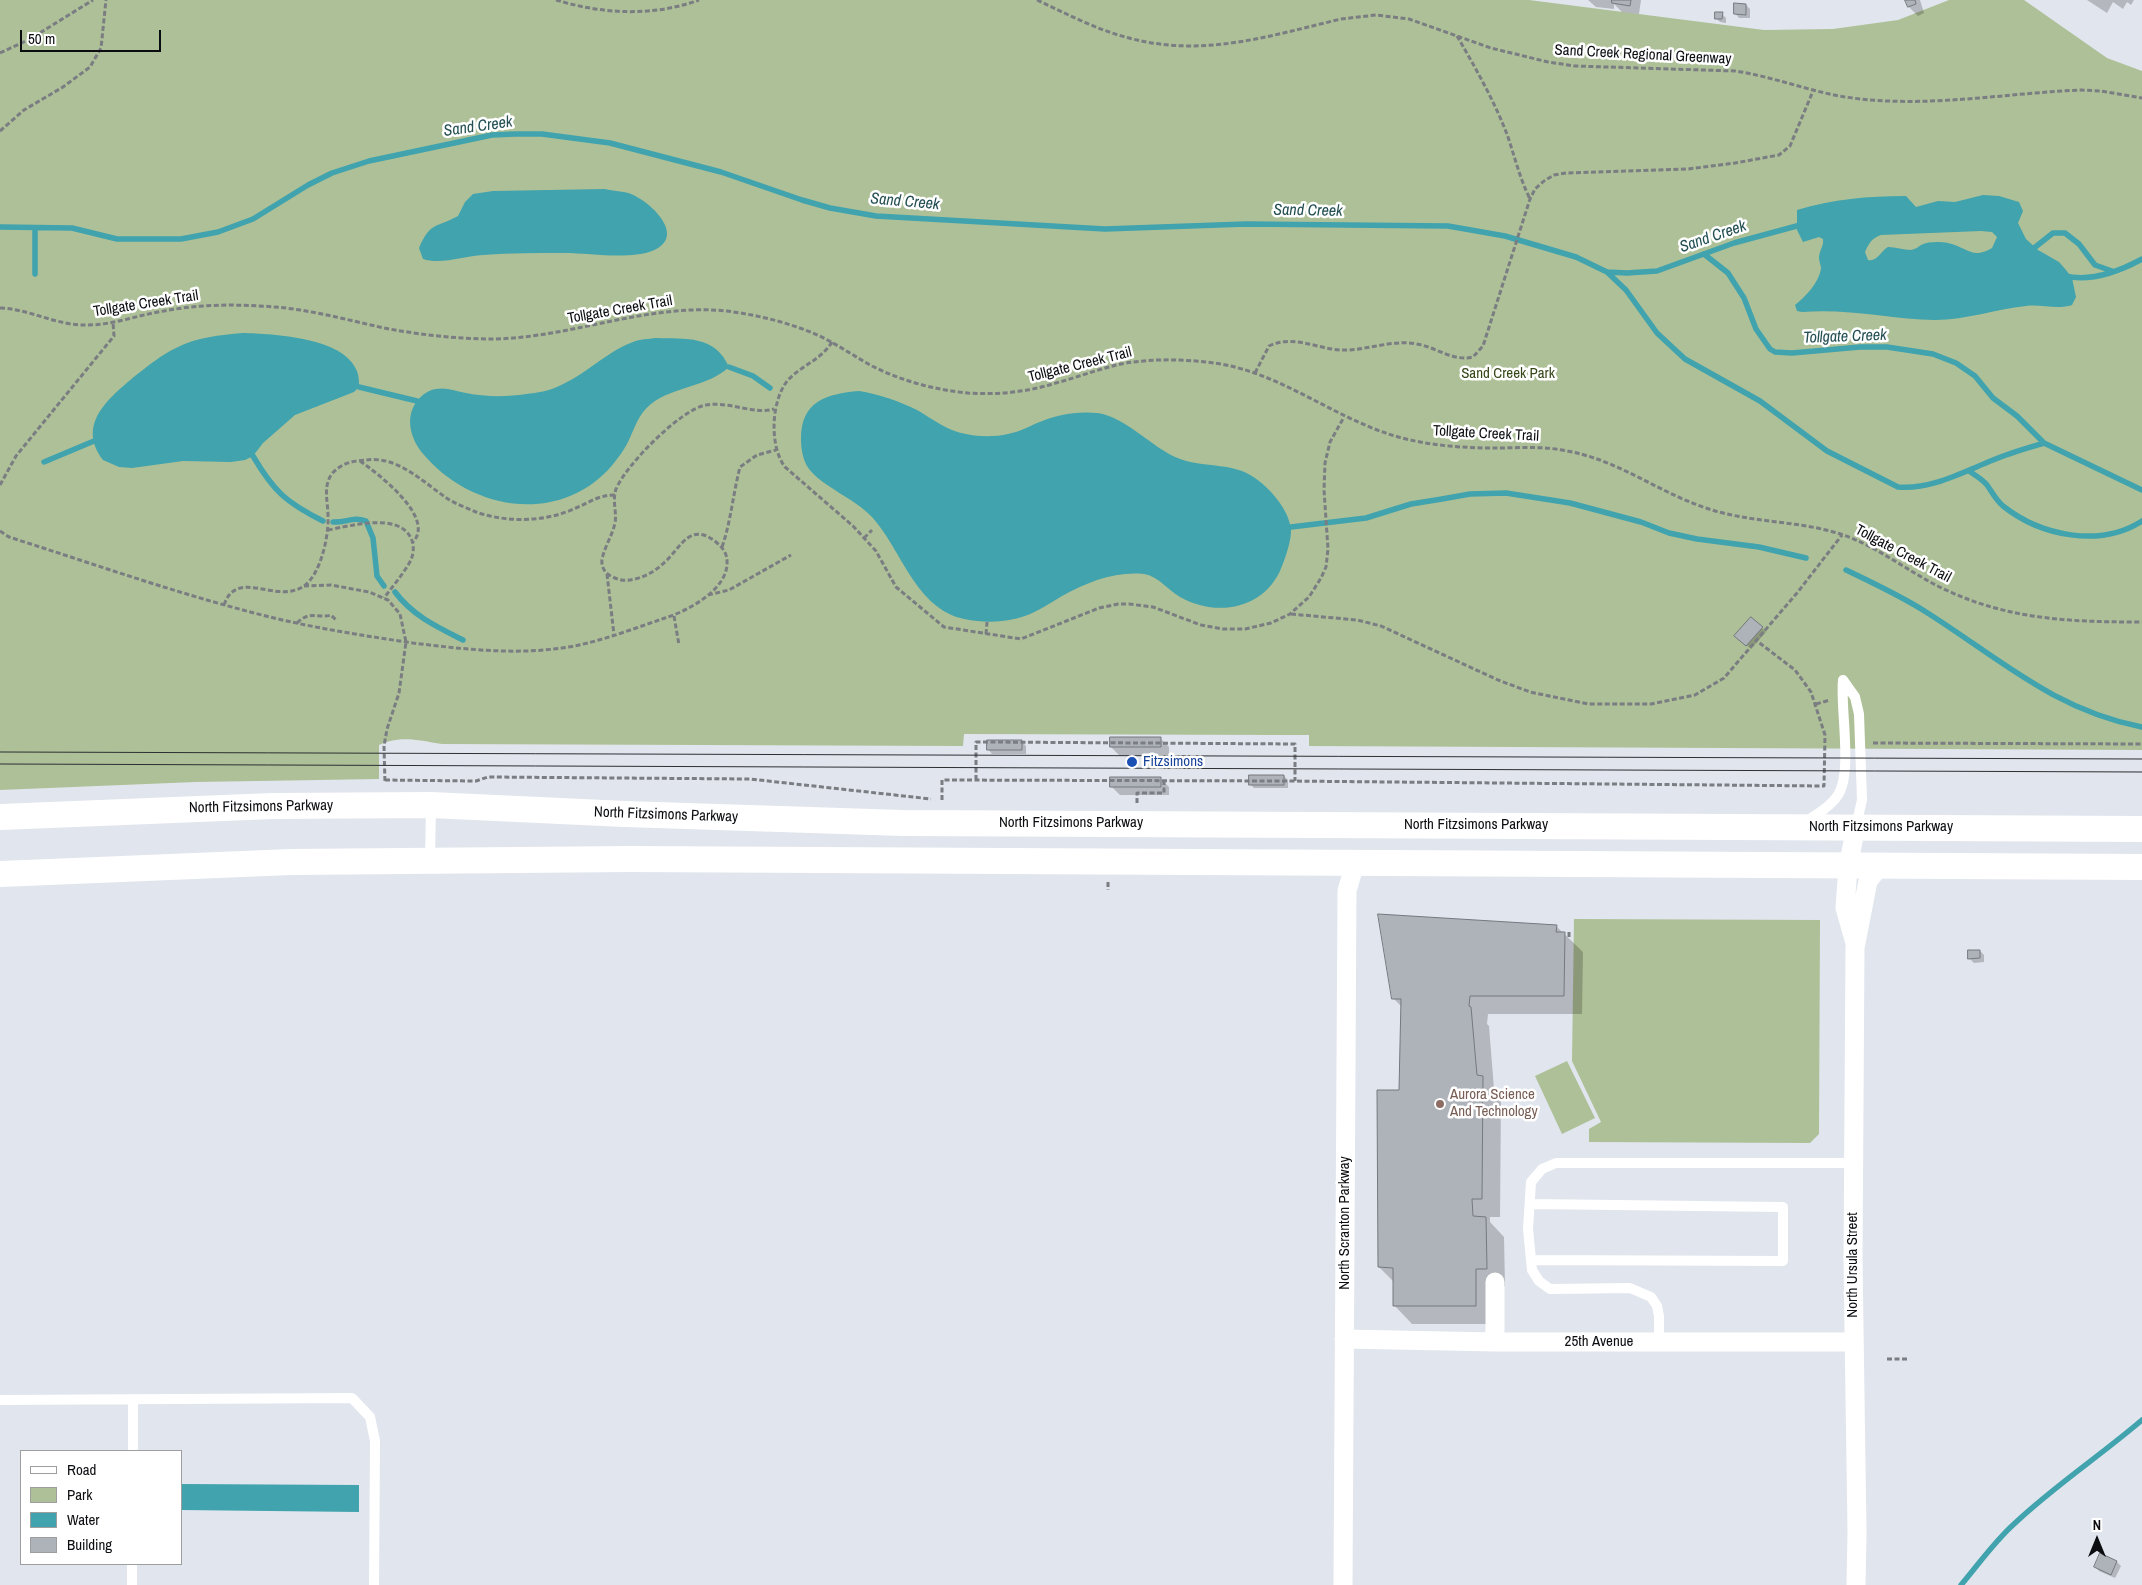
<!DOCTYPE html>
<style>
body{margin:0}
#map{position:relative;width:2142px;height:1585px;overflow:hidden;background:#e1e5ed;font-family:"Archivo Narrow",sans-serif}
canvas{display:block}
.legend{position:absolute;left:20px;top:1450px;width:162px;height:115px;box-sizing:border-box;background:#fff;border:1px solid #9e9e9f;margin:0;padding:6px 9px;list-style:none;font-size:15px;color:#0c0d10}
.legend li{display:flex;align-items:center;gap:10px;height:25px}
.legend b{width:25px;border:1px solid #9e9e9f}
.north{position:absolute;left:2072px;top:1515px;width:50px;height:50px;-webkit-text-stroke:4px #fff;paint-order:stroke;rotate:0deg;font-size:14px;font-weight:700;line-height:20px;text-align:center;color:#0c0d10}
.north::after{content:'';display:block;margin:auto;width:18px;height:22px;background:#0c0d10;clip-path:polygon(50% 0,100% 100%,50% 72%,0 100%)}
.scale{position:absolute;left:20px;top:30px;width:141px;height:22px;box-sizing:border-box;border:2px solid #0c0d10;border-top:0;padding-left:6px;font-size:15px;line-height:18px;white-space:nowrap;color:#0c0d10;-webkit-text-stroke:4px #fff;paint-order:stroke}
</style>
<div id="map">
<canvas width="2142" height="1585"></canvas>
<ul class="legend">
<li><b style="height:6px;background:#fff"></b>Road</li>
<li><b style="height:14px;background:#aec097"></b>Park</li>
<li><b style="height:14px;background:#40a3ad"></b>Water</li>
<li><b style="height:14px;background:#aeb2b9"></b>Building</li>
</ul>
<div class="north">N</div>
<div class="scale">50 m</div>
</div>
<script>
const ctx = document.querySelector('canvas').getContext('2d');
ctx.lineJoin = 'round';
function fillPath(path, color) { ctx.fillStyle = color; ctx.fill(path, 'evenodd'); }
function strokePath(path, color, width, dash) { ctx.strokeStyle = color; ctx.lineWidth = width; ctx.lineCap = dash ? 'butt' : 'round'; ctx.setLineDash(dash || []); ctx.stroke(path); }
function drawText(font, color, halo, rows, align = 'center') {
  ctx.font = font + ' "Archivo Narrow",sans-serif'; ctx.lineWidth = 5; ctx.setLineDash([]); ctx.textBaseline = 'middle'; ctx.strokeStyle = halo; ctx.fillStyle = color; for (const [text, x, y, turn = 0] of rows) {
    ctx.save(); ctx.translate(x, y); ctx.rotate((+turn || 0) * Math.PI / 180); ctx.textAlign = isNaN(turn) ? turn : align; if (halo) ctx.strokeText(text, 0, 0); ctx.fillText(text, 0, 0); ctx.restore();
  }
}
const green = new Path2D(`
 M0 0H1529L1764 30 1833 29 1898 20 1949 0H2024L2107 58 2142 71V750L1309 746V735H1285L964 734 963 746 442 744C418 740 401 735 379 745V779L195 782 0 790Z
 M1574 919 1820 920 1819 1134 1810 1143 1589 1142V1129L1601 1122 1572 1061Z
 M1567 1061 1595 1118 1562 1134 1535 1076Z`);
const water = new Path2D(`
 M605 189C613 191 624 191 631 194 651 202 688 237 652 251 628 260 590 253 564 253 537 253 510 253 483 255 464 256 441 265 423 259L419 248C430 222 436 228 458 216L465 202 473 194 493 191Z
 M1983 195 1999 196 2019 202 2023 211 2018 223 2026 239 2038 250 2059 262 2066 270 2072 278 2076 297 2072 305C2057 310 2041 304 2026 306 1995 309 1967 320 1935 320 1891 319 1846 308 1802 312L1797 311 1795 305C1806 296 1818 284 1821 269 1821 265 1819 262 1819 258 1819 251 1824 246 1823 239L1819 237 1803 242 1797 230V210C1833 199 1868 196 1906 196L1916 207 1938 201 1955 202ZM1981 231 1992 232 1997 237 1992 248C1972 260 1967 247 1948 243 1940 242 1930 241 1921 245 1918 247 1916 249 1911 250 1903 250 1896 247 1888 247 1881 251 1877 262 1868 260L1865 252C1869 243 1872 238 1881 235Z
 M243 333C273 334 344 337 357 371 359 376 359 382 359 387L354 392 295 415 263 443 253 456 245 460 231 462 183 461 132 468 119 467 103 460C76 424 109 398 135 376 148 366 161 355 176 348 197 337 220 335 243 333Z
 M656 338C686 339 715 335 729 367 708 387 674 386 651 404 638 414 635 428 628 442 623 452 615 462 608 470 555 525 471 509 425 456 411 441 404 418 417 401 422 395 428 390 436 389 446 387 456 391 466 393 485 397 507 397 526 394 537 393 549 391 559 386 585 375 606 352 633 342 640 339 648 339 656 338Z
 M859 391C878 394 899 401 917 410 933 419 947 431 966 434 979 437 995 437 1008 434 1019 432 1028 427 1037 423 1056 415 1076 411 1097 413 1123 416 1148 443 1171 455 1193 467 1220 463 1242 471 1263 479 1290 508 1291 531 1291 541 1286 556 1282 566 1266 609 1217 618 1180 597 1168 590 1158 576 1144 574 1116 571 1087 582 1062 596 1050 603 1039 611 1025 616 1005 623 985 623 964 619 915 608 902 550 872 517 854 498 823 487 809 469 803 461 801 449 801 439 801 401 826 394 859 391Z
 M181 1484 359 1485V1512L181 1510Z`);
const shadow = new Path2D(`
 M1588 0H1641L1639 14 1622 12 1614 4V9L1596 7Z
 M1906 0H1922H1920L1924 13 1918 16 1909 7Z
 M2087 0H2134L2131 5 2127 2 2123 9 2113 2 2107 13Z
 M1746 5 1750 9V18H1739L1735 13Z
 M1722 14 1726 18V23L1720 22 1716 18Z
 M1762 628 1766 632 1751 649 1740 640Z
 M1160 738 1169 747V755L1120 756 1111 747Z
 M1022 742 1026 746V754H992L988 749Z
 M1284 776 1288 780V788H1254L1250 784Z
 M1160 778 1169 787V795H1120L1111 786Z
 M1556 926 1583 952 1582 1014H1488L1487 1024 1489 1026 1494 1089 1501 1095 1500 1217H1490V1222L1504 1237 1505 1286H1494V1324H1412L1394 1305V1282L1379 1267 1400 1091 1402 1007 1393 998Z
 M1980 951 1984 955V962L1974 963 1970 959Z
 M2100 1555 2117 1562 2121 1566 2115 1578 2099 1571 2095 1566Z`);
const stream = new Path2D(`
 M0 227 72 228 117 239H181L218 232 253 219 308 185 332 173 369 161 492 135 515 134H542L610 143 721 172 802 200 830 208 876 216 1105 229 1246 224 1448 226 1505 236 1576 257 1607 272 1627 273 1657 271 1734 243 1804 224
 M35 228V274
 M2029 252 2053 233H2065L2079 244 2095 265 2112 271
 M1704 254 1728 273 1744 298 1756 329 1770 349 1775 352 1792 353 1860 347H1887L1933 354 1956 363 1975 376 1993 398 2017 416 2044 443 2142 490
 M1607 272 1626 290 1657 333 1685 359 1760 401 1827 451 1898 487C1930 490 1963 472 1993 460 2009 453 2027 448 2044 443
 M2065 276C2091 282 2120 271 2142 259
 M729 367 753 376 770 388
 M359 387 417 401
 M253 456C274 492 287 503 323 521
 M44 462 94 441
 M1969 471C1975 475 1982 479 1987 485 1992 492 1996 500 2003 506 2041 536 2100 548 2142 521
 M333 522C346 523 353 516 366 521L373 538 377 576 384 586
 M1291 527 1366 518 1411 504 1442 499 1470 494 1506 493 1570 503 1641 522 1669 533 1697 539 1759 547 1806 558
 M1846 570C1873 583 1901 596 1926 612 1999 658 2054 710 2142 727
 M395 592C413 616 437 627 463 640
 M1961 1585C1978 1565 1994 1542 2014 1524 2054 1486 2100 1456 2142 1420`);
const building = new Path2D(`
 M1612 0H1631L1630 6 1612 3Z
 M1905 0H1915L1916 4 1908 7Z
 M1734 3 1746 4V15L1734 14Z
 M1715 12H1723L1722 19H1715Z
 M1751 617 1763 627 1746 646 1734 636Z
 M1110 737H1161V747H1110Z
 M987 740H1022V750H987Z
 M1249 775H1284V785H1249Z
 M1110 777H1161V787H1110Z
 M1378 914 1557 925 1556 932H1565L1564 996H1470L1469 1006 1471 1007 1477 1075 1483 1076 1482 1199H1472L1473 1216 1486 1217 1487 1269H1476V1306H1393V1268L1378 1267 1377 1090H1399L1401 999H1392Z
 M1968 950H1980V958L1968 959Z
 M2100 1553 2117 1561 2111 1575 2094 1567Z`);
const path = new Path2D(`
 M556 0C603 14 652 17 699 0
 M1037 0C1067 14 1097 30 1129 38 1203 58 1269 36 1341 19L1376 15 1409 19 1491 48 1548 62 1575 66 1735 71C1777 77 1817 95 1861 99 1934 107 2008 93 2081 90L2101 91 2142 98
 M1457 36C1475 67 1495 102 1508 137 1515 158 1520 179 1530 199
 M0 53 30 39 93 0
 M0 131 24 110 63 87 90 67 101 48 106 0
 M0 308C30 309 57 326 87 325 113 325 138 315 164 311 200 304 238 304 275 307 312 310 348 320 384 328 421 335 458 339 495 339 574 337 648 303 727 311 757 315 786 322 813 333 834 342 852 355 872 366 902 381 935 390 968 393 998 395 1028 392 1056 383 1078 377 1099 369 1121 364 1153 358 1188 359 1221 364 1288 376 1340 423 1406 439 1435 446 1465 448 1495 448 1517 448 1540 446 1562 450 1618 459 1655 491 1706 508 1749 523 1794 520 1837 533 1877 545 1909 573 1946 590 2010 620 2072 622 2142 622
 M832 342C821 360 802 365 788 380 771 400 769 446 785 467L853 526 876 551 896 587 944 627 1021 639 1099 608 1118 604H1129L1153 607 1201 625 1223 629H1245L1271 623 1290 614 1309 597 1321 578 1326 567 1328 549 1324 490 1325 463 1330 442 1344 417
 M1255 373 1269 346C1293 334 1317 349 1341 350 1366 351 1392 339 1417 344 1436 347 1453 362 1473 357L1483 346 1530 199 1535 189 1544 181 1554 175 1566 173 1688 169 1735 163 1779 155 1790 146 1813 91
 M360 461C377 473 436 517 413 542
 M0 485 16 456 114 336 113 322
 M328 530C350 526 398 512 411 538 414 545 414 552 411 560 404 573 393 586 384 598
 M0 531 9 537C97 565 184 596 274 618 320 629 366 636 413 643 462 649 513 655 562 648 598 643 632 629 665 618 688 611 729 589 727 561 727 553 722 547 716 542 691 522 682 545 667 560 658 569 648 576 635 579 628 581 620 581 613 577 605 574 601 567 602 559 605 546 612 536 615 523 617 512 612 501 616 489 626 465 681 409 706 405 730 401 754 415 774 409
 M864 538 872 530
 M722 547C731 521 733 494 740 467L757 455 776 450
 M607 574 614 635
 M304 586 331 585 369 592 388 600 400 614 406 642 399 693 387 729 384 746 385 783
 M708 595 729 590 791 555
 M224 605C237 567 276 605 304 586 321 574 329 535 328 516 328 502 323 488 331 475 337 467 347 462 357 461 365 460 372 459 380 460 405 463 427 485 448 499 456 504 467 508 476 512 507 523 546 522 576 508 590 502 599 495 615 495
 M1291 614 1357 620 1381 626 1498 680 1530 692 1588 704H1651L1695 695 1724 678 1797 593 1842 535
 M674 616 679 645
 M297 623C310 610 317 619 331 615L337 621
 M986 634 987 622
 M1816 704 1830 700
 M1873 743 2142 744
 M385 780 476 781 488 777 750 779 931 799
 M976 780V742H990L1295 744V781
 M942 800V780L1285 781 1824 786 1825 735 1811 692 1795 670 1757 641
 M1137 803V793H1164V781
 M1108 882V890
 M1569 932V939
 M1887 1359H1908`);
const lane = new Path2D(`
 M1843 680 1855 697 1859 714 1862 800 1856 826
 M1805 822C1816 815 1830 807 1838 795 1853 772 1840 708 1843 680
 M430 861 431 806
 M1530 1204 1783 1207V1261L1531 1260
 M1659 1342V1316L1657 1306 1651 1297 1630 1288 1550 1289 1539 1281 1532 1270 1528 1229 1531 1182 1542 1169 1556 1163H1853
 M0 1400 352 1398 370 1417 375 1441 374 1585
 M133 1400V1451
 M132 1585V1564`);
const street = new Path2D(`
 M1855 943 1845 908 1848 867 1856 826
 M1495 1282V1342
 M1344 1339 1495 1342H1854
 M1343 1585 1347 891 1355 863
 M1856 1585 1857 1532 1853 1259 1855 948 1868 881 1880 866`);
const secondary = new Path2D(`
 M0 817 273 806 431 805 625 814 903 823 2142 829
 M0 874 291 862 630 859 2142 867`);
const tram = new Path2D(`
 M0 752 2142 759
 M0 764 2142 772`);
const markers = [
 [1132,762,6,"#1a4fb4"],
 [1440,1104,5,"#8d6e63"]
];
const streetNames = [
 ["Sand Creek Regional Greenway",1643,55,3],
 ["Tollgate Creek Trail",146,304,-9],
 ["Tollgate Creek Trail",620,310,-10],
 ["Tollgate Creek Trail",1080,365,-14],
 ["Tollgate Creek Trail",1486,434,3],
 ["Tollgate Creek Trail",1903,554,28],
 ["North Fitzsimons Parkway",261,807,-1],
 ["North Fitzsimons Parkway",666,815,2],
 ["North Fitzsimons Parkway",1071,823],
 ["North Fitzsimons Parkway",1476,825],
 ["North Fitzsimons Parkway",1881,827],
 ["North Scranton Parkway",1345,1223,-90],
 ["North Ursula Street",1853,1265,-90],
 ["25th Avenue",1599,1342]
];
const parkNames = [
 ["Sand Creek Park",1508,374]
];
const transitNames = [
 ["Fitzsimons",1143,762]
];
const educationNames = [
 ["Aurora Science",1450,1095],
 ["And Technology",1450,1112]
];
const waterNames = [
 ["Sand Creek",478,127,-8],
 ["Sand Creek",905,202,5],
 ["Sand Creek",1308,211,1],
 ["Sand Creek",1713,237,-19],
 ["Tollgate Creek",1845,337,-2]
];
fillPath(green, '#aec097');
fillPath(water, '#40a3ad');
fillPath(shadow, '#0003');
strokePath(stream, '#40a3ad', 5.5);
fillPath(building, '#aeb2b9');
strokePath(building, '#74787f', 1);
strokePath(path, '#7a7d82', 3, [5, 2.5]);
strokePath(lane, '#fff', 10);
strokePath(street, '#fff', 19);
strokePath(secondary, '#fff', 26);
strokePath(tram, '#2d2f33', 1);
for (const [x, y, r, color] of markers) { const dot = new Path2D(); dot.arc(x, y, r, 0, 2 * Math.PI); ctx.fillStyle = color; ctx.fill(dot); strokePath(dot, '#fff', 2); }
drawText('15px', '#0c0d10', '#fff', streetNames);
drawText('15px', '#354617', '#fff', parkNames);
drawText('15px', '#164399', '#fff', transitNames, 'left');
drawText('15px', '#785e54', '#fff', educationNames, 'left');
drawText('italic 16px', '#234f53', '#fff', waterNames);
</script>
